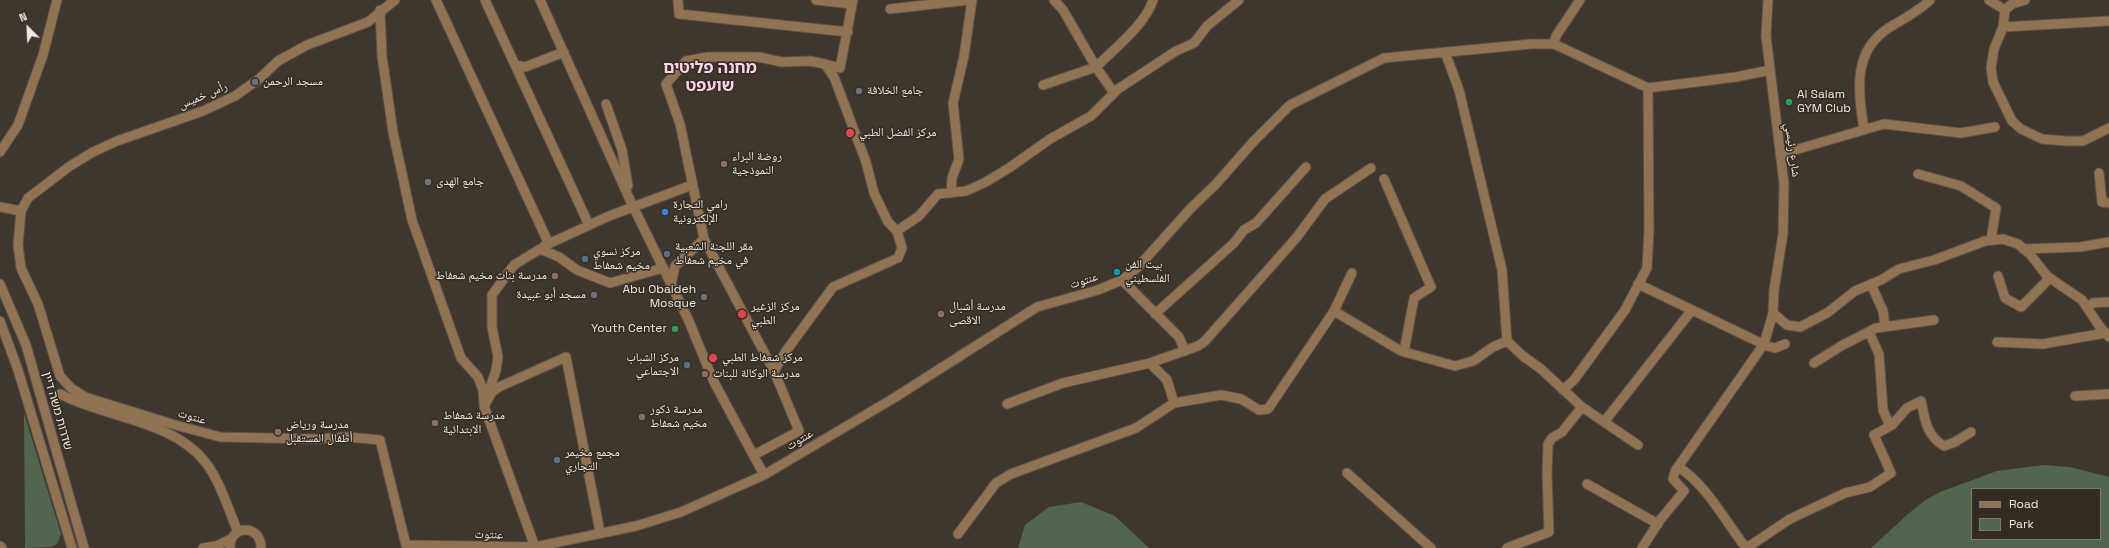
<!DOCTYPE html>
<meta charset="utf-8">
<style>
body{margin:0}
#map{position:relative;width:2109px;height:548px;overflow:hidden;background:#3f362d;font-family:"Space Grotesk",sans-serif}
canvas{display:block}
.legend{position:absolute;left:1971px;top:488px;width:130px;height:52px;box-sizing:border-box;background:#342c23;border:1px solid #7f7870;margin:0;padding:5px 7px;list-style:none;font-size:12px;color:#f0eae4}
.legend li{display:flex;align-items:center;gap:8px;height:20px}
.legend b{width:20px;border:1px solid #7f7870}
.north{position:absolute;left:8px;top:8px;width:40px;height:40px;-webkit-text-stroke:3px #342c23;paint-order:stroke;rotate:336deg;font-size:11px;font-weight:700;line-height:16px;text-align:center;color:#f0eae4}
.north::after{content:'';display:block;margin:auto;width:14px;height:18px;background:#f0eae4;clip-path:polygon(50% 0,100% 100%,50% 72%,0 100%)}
</style>
<div id="map">
<canvas width="2109" height="548"></canvas>
<ul class="legend">
<li><b style="height:5px;background:#917354"></b>Road</li>
<li><b style="height:11px;background:#52664d"></b>Park</li>
</ul>
<div class="north">N</div>
</div>
<script>
const ctx = document.querySelector('canvas').getContext('2d');
ctx.lineJoin = 'round';
function fillPath(path, color) { ctx.fillStyle = color; ctx.fill(path, 'evenodd'); }
function strokePath(path, color, width, dash) { ctx.strokeStyle = color; ctx.lineWidth = width; ctx.lineCap = dash ? 'butt' : 'round'; ctx.setLineDash(dash || []); ctx.stroke(path); }
function drawText(font, color, halo, rows, align = 'center') {
  ctx.font = font + ' "Space Grotesk","Noto Naskh Arabic","Noto Sans Hebrew",sans-serif'; ctx.lineWidth = 3; ctx.setLineDash([]); ctx.textBaseline = 'middle'; ctx.strokeStyle = halo; ctx.fillStyle = color; for (const [text, x, y, turn = 0] of rows) {
    ctx.save(); ctx.translate(x, y); ctx.rotate((+turn || 0) * Math.PI / 180); ctx.textAlign = isNaN(turn) ? turn : align; if (halo) ctx.strokeText(text, 0, 0); ctx.fillText(text, 0, 0); ctx.restore();
  }
}
const green = new Path2D(`
 M24 413 61 534 57 544 51 547 25 548Z
 M2043 465 2070 467 2109 477V548H1871L1908 514 1924 501 1940 492 1997 471ZM1972 489H2100V539H1972Z
 M1081 502 1115 516 1149 548H1018L1025 525 1049 507Z`);
const minor = new Path2D(`
 M395 0 368 22 307 45 278 61 259 79 235 96 203 111 117 141 93 152 70 166 28 198 21 211 18 245 21 268 38 304 60 376 71 388 85 397 172 424 220 437 316 439 348 437 380 440 406 545 535 547 636 526 681 512 764 475 894 398 1037 307 1098 290 1122 280 1138 267 1191 208 1216 184 1253 142 1290 105 1384 58 1531 44H1554L1556 36 1580 0
 M436 0 548 242
 M485 0 515 65 525 67 564 52
 M540 0 630 200 688 319 714 382 764 475
 M678 0 679 14 848 32
 M816 0 852 4
 M1989 0 2005 10 2003 27 1994 49 1991 68 1993 82 2012 121 2021 129 2042 139 2066 141H2083L2109 128
 M890 9 969 0
 M380 10 382 56 393 132 412 220 461 358 478 377 483 390 484 406 535 547
 M2005 10 2012 4 2025 0
 M2003 27 2109 21
 M1554 44 1648 88 1736 77 1770 70
 M1445 52 1459 90 1502 270 1507 341
 M825 64 840 68 853 0
 M515 65 589 225
 M1043 85 1096 67 1063 10 1054 0
 M1114 93 1096 67C1114 49 1146 24 1153 0
 M606 104 622 150 628 186
 M1864 130C1859 94 1851 54 1887 29 1901 20 1918 12 1930 0
 M0 152 18 125 43 55 57 0
 M1781 154 1884 124 1961 133 1995 127
 M2099 173 2102 202 2109 203
 M1918 174 1961 186 1996 208 1991 240
 M1384 179 1431 287 1414 298 1404 352
 M951 193 952 178 959 159 953 103 964 56 972 0
 M0 207 21 211
 M704 239 774 371 799 431 754 455
 M544 246 609 216 692 185
 M2023 249 2080 247 2109 242
 M1998 276 2005 298 2021 307 2050 278
 M1122 280 1179 337 1185 351
 M0 284 26 345 84 548
 M1638 284 1767 346 1775 348 1785 344
 M1871 284 1883 311 1885 327
 M671 285 675 266 704 239 680 124 666 84 686 61 708 57H758L782 62 810 61 825 64 834 77 866 162 874 193 888 222 897 231 919 216 938 194 966 191 984 183 1009 168 1050 139 1091 116 1118 89 1176 51 1194 43 1207 26 1239 0
 M2088 307 2093 303 2109 302
 M1334 311 1401 351 1455 366 1473 361 1493 347 1507 341 1523 356 1541 369 1582 407 1638 445
 M1773 313 1787 325 1800 327 1827 313 1855 291 1881 280 1899 269 1934 260 1985 241 2003 239 2018 244 2030 254 2047 276 2082 300 2100 327 2109 337
 M1155 314 1234 243 1244 230 1256 223 1306 167
 M0 321 18 370 72 548
 M1869 332 1879 354 1883 410 1890 426
 M1997 342 2043 344 2105 333
 M1150 363 1167 380 1174 403
 M1814 363 1841 346 1876 328 1934 320
 M774 371 786 351 833 287 898 258 902 248 897 231
 M1563 390 1574 380 1625 310 1647 268 1649 231 1648 88
 M60 394C106 418 173 420 206 463 221 483 228 509 238 532
 M2075 396 2109 394
 M1007 404 1063 383 1150 363 1198 346 1205 341 1297 237 1325 199 1371 168
 M1604 422 1692 310
 M1678 467C1704 482 1725 520 1743 544L1748 547 1790 519 1845 493 1870 487 1891 473 1874 435 1892 425 1907 408 1921 401C1925 420 1926 435 1944 446L1955 442 1971 432
 M1347 473 1431 548
 M1587 484 1658 524
 M600 532 566 357 499 387 492 392 484 406 496 370 498 357 492 327V295L514 265 540 249 559 257 577 270 610 283 663 268
 M958 534 996 483 1011 474 1136 428 1174 403 1221 395 1241 399 1259 410 1268 409 1334 311 1352 273
 M0 546 2 548
 M203 548 216 546 231 539
 M230 548C229 525 261 523 261 548
 M1507 548 1549 532 1547 474 1548 444 1552 438 1562 432 1582 407
 M1642 548 1660 520 1684 491 1673 479 1675 471 1764 344 1773 313 1774 290 1783 234 1784 184 1766 36 1768 0`);
const markers = [
 [255,82,4,"#6b7280"],
 [859,91,4,"#6b7280"],
 [1789,102,4,"#2e9e5b"],
 [850,133,5,"#e0444e"],
 [724,164,4,"#8d6e63"],
 [428,182,4,"#6b7280"],
 [665,212,4,"#3f7fe0"],
 [667,254,4,"#5c6f8a"],
 [585,259,4,"#5c6f8a"],
 [1117,272,4,"#0f9aa8"],
 [555,276,4,"#8d6e63"],
 [594,295,4,"#6b7280"],
 [704,297,4,"#6b7280"],
 [742,314,5,"#e0444e"],
 [941,314,4,"#8d6e63"],
 [675,329,4,"#2e9e5b"],
 [713,358,5,"#e0444e"],
 [687,365,4,"#5c6f8a"],
 [705,374,4,"#8d6e63"],
 [642,417,4,"#8d6e63"],
 [435,423,4,"#8d6e63"],
 [278,432,4,"#8d6e63"],
 [557,460,4,"#5c6f8a"]
];
const poiNames = [
 ["مسجد الرحمن",263,82],
 ["جامع الخلافة",867,91],
 ["Al Salam",1797,95],
 ["GYM Club",1797,109],
 ["مركز الفضل الطبي",859,133],
 ["روضة البراء",732,157],
 ["النموذجية",732,171],
 ["جامع الهدى",436,182],
 ["رامي التجارة",673,205],
 ["الإلكترونية",673,219],
 ["مقر اللجنة الشعبية",675,247],
 ["في مخيم شعفاط",675,261],
 ["مركز نسوي",593,252],
 ["مخيم شعفاط",593,266],
 ["بيت الفن",1125,265],
 ["الفلسطيني",1125,279],
 ["مدرسة بنات مخيم شعفاط",547,276,"right"],
 ["Abu Obaideh",696,290,"right"],
 ["Mosque",696,304,"right"],
 ["مسجد أبو عبيدة",586,295,"right"],
 ["مركز الزغير",751,307],
 ["الطبي",751,321],
 ["مدرسة أشبال",949,307],
 ["الاقصى",949,321],
 ["Youth Center",667,329,"right"],
 ["مركز الشباب",679,358,"right"],
 ["الاجتماعي",679,372,"right"],
 ["مركز شعفاط الطبي",722,358],
 ["مدرسة الوكالة للبنات",713,374],
 ["مدرسة ذكور",650,410],
 ["مخيم شعفاط",650,424],
 ["مدرسة شعفاط",443,416],
 ["الابتدائية",443,430],
 ["مدرسة ورياض",286,425],
 ["أطفال المستقبل",286,439],
 ["مجمع مخيمر",565,453],
 ["التجاري",565,467]
];
const streetNames = [
 ["رأس خميس",203,96,-23],
 ["شارع رئيسي",1792,150,82],
 ["عنتوت",1084,281,-18],
 ["שדרות משה דיין",57,411,74],
 ["عنتوت",192,417,16],
 ["عنتوت",800,440,-31],
 ["عنتوت",489,535,1]
];
const districtNames = [
 ["מחנה פליטים",710,69],
 ["שועפט",710,87]
];
fillPath(green, '#52664d');
strokePath(minor, '#5b534a', 11);
strokePath(minor, '#917354', 9);
for (const [x, y, r, color] of markers) { const dot = new Path2D(); dot.arc(x, y, r, 0, 2 * Math.PI); ctx.fillStyle = color; ctx.fill(dot); strokePath(dot, '#342c23', 1.5); }
drawText('12px', '#f0eae4', '#342c23', poiNames, 'left');
drawText('12px', '#f0eae4', '#342c23', streetNames);
drawText('bold 16px', '#fdd2ed', '#342c23', districtNames);
</script>
